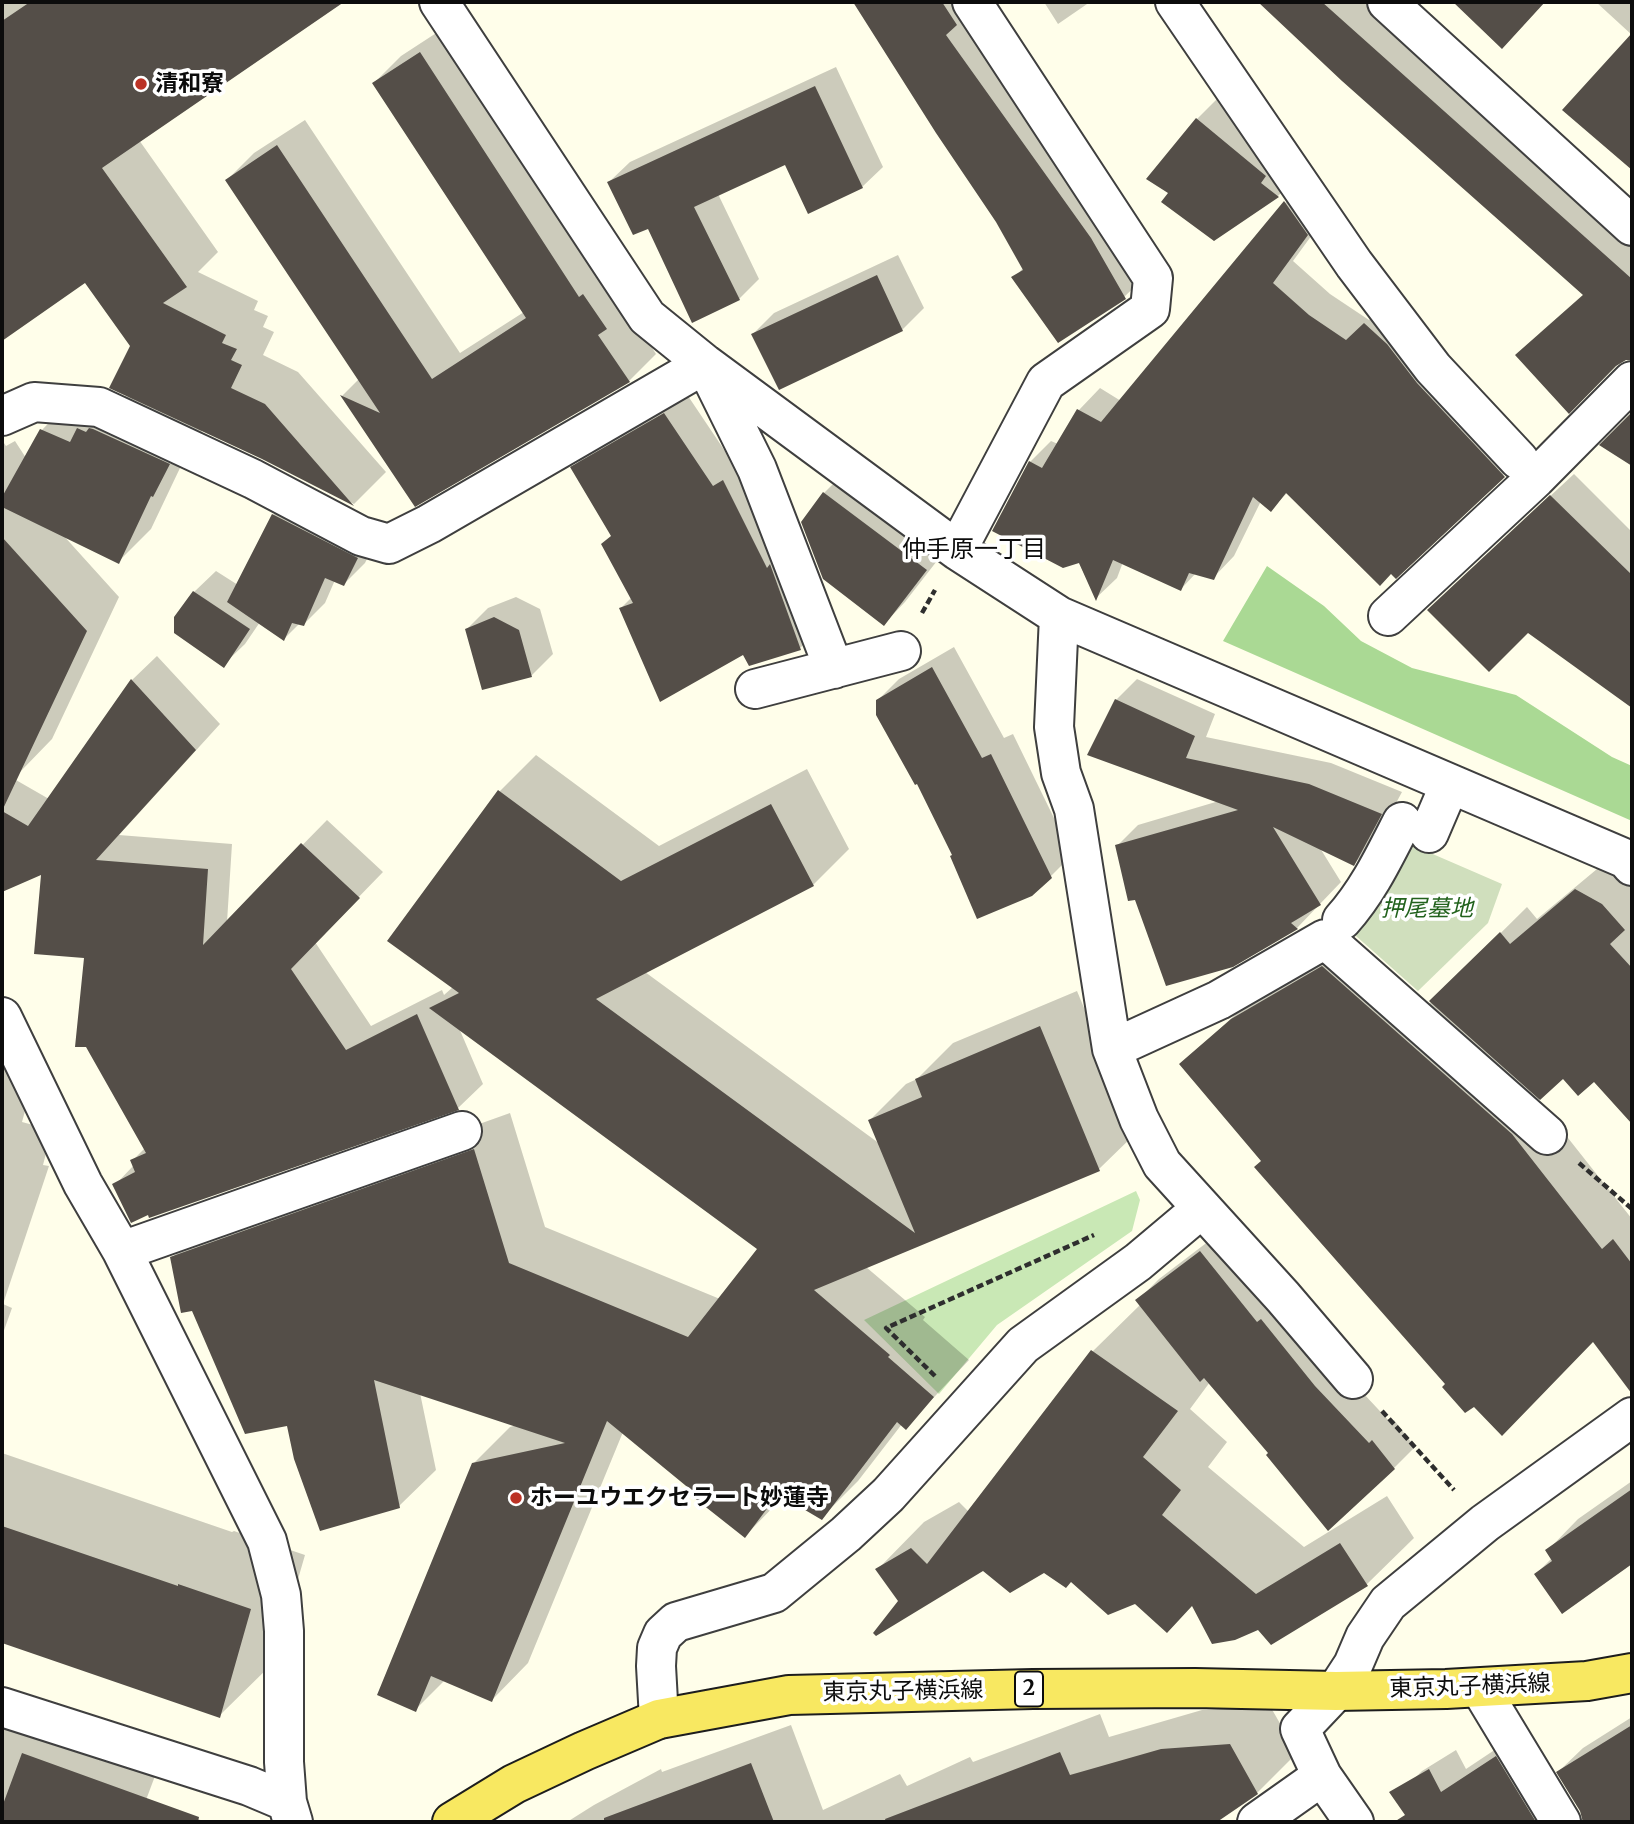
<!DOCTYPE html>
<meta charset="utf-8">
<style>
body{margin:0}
#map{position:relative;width:1634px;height:1824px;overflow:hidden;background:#fffeea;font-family:Merriweather,serif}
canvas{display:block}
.frame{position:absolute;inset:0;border:4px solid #0c0c0c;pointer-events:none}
</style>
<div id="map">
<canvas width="1634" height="1824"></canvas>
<div class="frame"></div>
</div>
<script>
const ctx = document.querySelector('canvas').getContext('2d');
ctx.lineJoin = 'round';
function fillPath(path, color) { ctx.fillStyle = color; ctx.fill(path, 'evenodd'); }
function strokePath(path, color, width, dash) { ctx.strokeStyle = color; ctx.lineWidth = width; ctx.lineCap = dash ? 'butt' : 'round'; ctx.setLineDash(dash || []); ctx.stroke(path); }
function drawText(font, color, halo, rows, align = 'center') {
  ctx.font = font + ' Merriweather,"Noto Sans JP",serif'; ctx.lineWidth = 7; ctx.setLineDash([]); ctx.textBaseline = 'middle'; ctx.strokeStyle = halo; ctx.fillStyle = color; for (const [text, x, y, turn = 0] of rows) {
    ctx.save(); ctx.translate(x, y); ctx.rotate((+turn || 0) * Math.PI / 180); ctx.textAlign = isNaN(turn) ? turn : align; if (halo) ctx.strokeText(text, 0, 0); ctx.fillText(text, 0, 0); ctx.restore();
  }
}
const green = new Path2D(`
 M1136 1191 1140 1200 1132 1231 997 1325 939 1394 864 1320Z`);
const forest = new Path2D(`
 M1267 566 1324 606 1361 641 1412 668 1516 695 1612 757 1632 766V821L1223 641Z`);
const cemetery = new Path2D(`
 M1405 842 1502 884 1488 923 1418 991 1347 928Z`);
const shadow = new Path2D(`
 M2 2H341L139 140 218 252 198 272 258 301 254 310 268 316 263 327 274 332 263 355 298 372 386 472 354 504 203 429 186 462 180 468 151 529 118 562 63 535 119 597 52 739 20 772 2 745V440L6 446 15 441 26 458 41 431 74 397 119 400 123 396 131 397 132 346 86 280 2 339Z
 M855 2H977L1146 276 1124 297 1014 278 1023 268 998 221 938 132Z
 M1044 2H1090L1058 24Z
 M1261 2H1370L1632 237V358H1625L1540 333 1585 293 1343 80Z
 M1596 2H1632V35Z
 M447 26 656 354 629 381 415 504 342 396 359 379 227 180 254 153 305 120 460 353 524 312 374 83 401 56Z
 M1632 35V166L1565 110Z
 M836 67 883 167 862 187 786 162 718 194 759 279 739 299 649 226 609 182 630 162Z
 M1218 98 1299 175 1278 196 1214 238 1170 193 1197 119Z
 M1306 182 1328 213 1293 261 1330 294 1369 320 1387 303 1525 454 1396 576 1288 492 1271 509 1261 501 1234 556 1213 578 1196 573 1181 589 1123 562 1117 578 1096 598 1030 462 1051 441 1058 444 1079 410 1100 388 1121 401 1286 202Z
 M898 255 924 308 902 330 779 387 753 334 774 313Z
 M686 393 735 466 822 627 800 648 744 653 621 608 632 597 613 535 572 468 594 447Z
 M845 472 947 548 905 602 884 624 824 493Z
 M1574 474 1632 532V706L1528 631 1451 588Z
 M295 494 378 536 365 563 344 584 335 580 325 603 304 624 300 623 284 639 260 622 245 644 223 665 176 618 194 592 216 571 238 585 273 515Z
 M516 597 540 609 553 654 532 675 483 688 467 629 488 608Z
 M954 647 1004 738 1013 734 1072 855 1051 876 954 855 878 700 899 679Z
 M157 656 220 724 119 835 232 844 227 922 327 820 383 872 315 942 371 1026 442 990 444 995 453 987 500 791 536 755 659 846 807 769 849 849 813 885 645 972 880 1144 870 1120 906 1084 917 1079 953 1043 1077 991 1136 1133 1099 1169 866 1267 925 1317 923 1320 969 1360 906 1427 902 1424 858 1481 822 1517 784 1496 745 1536 693 1490 623 1432 528 1663 492 1700 445 1680 416 1709 473 1464 510 1427 517 1425 420 1393 436 1470 399 1506 288 1424 172 1258 208 1221 510 1113 545 1227 720 1299 760 1248 459 1028 483 1084 458 1108 115 1185 134 1165 132 1161 145 1148 86 956 43 873 2 890V772L49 799 132 680Z
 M1137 679 1215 714 1206 737 1331 763 1402 792 1375 842 1354 864 1320 848 1341 882 1297 928 1117 846 1138 825 1219 801 1116 700Z
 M1603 864 1632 882V1121L1594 1079 1563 1077 1538 1100 1632 1219V1347L1612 1364 1594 1340 1474 1404 1447 1384 1182 1064 1263 989 1353 937 1429 1004 1527 907 1537 919Z
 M2 1010 38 1064 22 1122 52 1130 43 1165 49 1166 3 1304 12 1308 2 1336Z
 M1222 1231 1336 1364 1391 1423 1394 1420 1415 1447 1394 1468 1271 1453 1210 1382 1190 1409 1227 1442 1208 1467 1304 1547 1387 1496 1414 1538 1366 1585 1258 1628 1193 1604 1136 1602 1044 1571 983 1568 900 1601 877 1570 924 1522 959 1502 969 1512 1093 1351 1141 1304 1138 1300 1159 1279Z
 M2 1453 232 1532 234 1531 305 1555 274 1662 219 1716 2 1641Z
 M1632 1481V1562L1562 1611 1536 1574 1552 1558 1547 1551 1578 1519Z
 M1270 1706 1297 1753 1257 1793 1214 1822H567L594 1805 661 1769 662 1772 791 1725 823 1810 900 1774 907 1786 970 1757 973 1762 1100 1714 1109 1737 1202 1710Z
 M2 1713 158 1768 146 1800 206 1822H2Z
 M1632 1717V1822H1415L1398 1795 1422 1771 1456 1750 1466 1769 1520 1733 1576 1818 1584 1819 1581 1810 1558 1772 1583 1748Z`);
const building = new Path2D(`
 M30 2H344L102 168 187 287 163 303 226 335 222 343 237 349 231 360 242 365 231 388 265 404 354 506 262 459 109 388 130 346 85 283 2 341V21Z
 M853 2H942L957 25 946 35 1091 238 1126 299 1058 343 1011 277 1023 270 996 222 936 133Z
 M1258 2H1322L1632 279V360H1626L1616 366 1569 414 1515 355 1583 295 1342 81Z
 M1453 2H1545L1502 49Z
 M1632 33V170L1562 110Z
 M420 52 579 297 583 294 607 329 598 335 630 382 415 507 340 395 380 413 225 180 277 145 432 379 526 318 372 83Z
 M815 86 863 188 808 214 785 165 694 207 740 300 692 323 648 229 633 235 607 182Z
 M1196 118 1266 176 1261 183 1279 197 1214 241 1161 202 1168 193 1146 179Z
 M1284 201 1308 235 1273 283 1309 315 1346 340 1364 323 1387 344 1417 383 1505 477 1396 579 1391 574 1380 586 1286 493 1271 512 1253 497 1214 580 1189 573 1181 591 1113 560 1096 601 1079 563 1063 568 992 531 1029 461 1042 468 1077 409 1101 422Z
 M877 275 903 331 779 390 751 334Z
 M1632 412V466L1599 445Z
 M664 413 713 486 723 480 767 568 770 564 801 650 749 666 743 655 660 702 619 608 633 603 601 544 611 536 570 467Z
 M77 428 86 432 89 428 93 429 170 464 153 497 151 496 119 564 2 507V497L40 429 70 442Z
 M823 492 927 570 884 626 823 579 801 522Z
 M1550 495 1632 575V708L1528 633 1489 672 1427 610Z
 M272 514 358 558 344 586 325 578 304 626 292 623 284 641 227 602Z
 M2 537 87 631 2 811 28 826 131 679 196 750 96 860 208 869 203 945 301 843 360 898 291 969 346 1050 417 1014 459 1110 149 1218 148 1215 131 1223 112 1184 135 1172 130 1160 146 1153 86 1047H75L84 958 34 954 41 875 2 892Z
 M193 591 250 629 224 668 174 633V617Z
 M494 617 519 630 532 677 482 690 465 629Z
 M932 667 982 758 991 754 1052 878 1032 896 977 919 950 856 952 855 917 784 915 785 876 715V700Z
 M1115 699 1195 736 1186 758 1309 784 1382 814 1354 866 1273 827 1321 905 1291 923 1298 929 1233 967 1166 986 1135 900 1128 901 1115 845 1238 810 1087 755Z
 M498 790 621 881 771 804 814 886 596 999 915 1233 868 1120 922 1097 915 1079 1040 1026 1100 1171 814 1290 890 1355 888 1357 934 1397 906 1430 897 1422 822 1520 778 1494 745 1538 688 1493 691 1490 607 1421 492 1702 431 1676 416 1712 377 1695 472 1463 565 1443 374 1380 400 1508 320 1531 294 1459 287 1426 245 1434 192 1311 181 1313 170 1257 474 1149 509 1263 688 1337 757 1249 429 1008 459 993 387 941Z
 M1575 889 1602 904 1625 930 1610 944 1632 968V1124L1594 1082 1578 1096 1563 1079 1540 1100 1429 1001 1500 932 1510 944Z
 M1322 966 1512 1134 1602 1249 1613 1239 1632 1264V1394L1593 1342 1502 1436 1474 1407 1465 1413 1442 1387 1445 1384 1254 1167 1261 1161 1179 1064 1231 1019Z
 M1200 1251 1257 1322 1261 1319 1315 1386 1369 1443 1372 1440 1395 1469 1328 1531 1266 1455 1268 1453 1204 1378 1200 1382 1135 1300Z
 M1091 1350 1178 1411 1143 1457 1181 1490 1162 1515 1256 1594 1340 1543 1368 1586 1271 1645 1258 1630 1235 1640 1212 1644 1192 1606 1167 1633 1135 1604 1108 1615 1071 1582 1066 1588 1044 1573 1010 1593 983 1571 876 1636 873 1633 898 1601 875 1569 911 1548 927 1564Z
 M1632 1489V1564L1562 1614 1534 1574 1552 1561 1545 1550Z
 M2 1526 178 1586V1584L251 1609 220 1718 2 1643Z
 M1632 1725V1822H1583L1580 1811 1556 1772Z
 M1230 1744 1258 1794 1217 1822H886L885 1819 1060 1752 1070 1775 1161 1749Z
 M22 1753 199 1817 198 1822H2V1807Z
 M1496 1756 1536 1822H1394L1405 1815 1389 1792 1429 1769 1441 1792Z
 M751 1763 774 1822H604V1818Z`);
const path = new Path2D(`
 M922 613 935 590
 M1579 1163 1632 1209
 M935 1376 886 1328 1094 1235
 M1382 1411 1454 1490`);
const minor = new Path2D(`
 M439 2 647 317 705 364 957 550 1059 616 1626 859 1632 866
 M1175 2 1354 264 1433 368 1519 460
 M1387 2 1632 226
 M2 416 34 402 99 407 253 479 361 536 389 544 429 524 705 364 757 469 834 669
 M957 550 1046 382 1150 309 1153 278 972 2
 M1059 616 1054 727 1061 773 1074 809 1112 1049 1139 1119 1162 1164 1283 1297 1353 1379
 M1388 616 1536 478 1632 381
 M755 689 901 651
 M1429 833 1450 784
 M1342 920C1368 891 1384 857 1402 822
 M2 1017 83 1184 122 1251 267 1541 281 1595 284 1631V1762L287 1802 293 1822
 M1112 1049 1219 1000 1325 939 1547 1135
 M122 1251 462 1131
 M1480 1688 1561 1822
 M2 1707 249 1786 287 1802
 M659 1719 656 1666 657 1648 663 1634 676 1622 774 1593 846 1534 888 1495 1023 1345 1138 1262 1201 1209
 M1257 1822 1322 1776
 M1354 1822 1322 1776 1300 1729 1336 1691 1353 1665 1365 1637 1388 1603 1485 1523 1632 1417`);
const major = new Path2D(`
 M452 1822 514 1784 584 1751 659 1719 789 1695 1033 1689 1195 1688 1336 1691 1446 1689 1587 1681 1632 1673`);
const markers = [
 [141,84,7,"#bb3225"],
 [516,1498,7,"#bb3225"]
];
const shields = [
 [1029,1689,28]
];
const shieldNames = [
 ["2",1029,1689]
];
const poiNames = [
 ["清和寮",155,84],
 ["ホーユウエクセラート妙蓮寺",530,1498]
];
const parkNames = [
 ["押尾墓地",1427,909]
];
const streetNames = [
 ["東京丸子横浜線",1470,1687,-2],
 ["東京丸子横浜線",903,1692,-1]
];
const neighbourhoodNames = [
 ["仲手原一丁目",974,550]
];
fillPath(green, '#c9e8b5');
fillPath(forest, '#aad994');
fillPath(cemetery, '#d0dfbd');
fillPath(shadow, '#0003');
fillPath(building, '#544e48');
strokePath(minor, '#3f3f3f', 42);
strokePath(major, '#1d1d1d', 42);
strokePath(path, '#2e2e2e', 4.5, [7, 3.5]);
strokePath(minor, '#fff', 38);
strokePath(major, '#f8e861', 38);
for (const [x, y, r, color] of markers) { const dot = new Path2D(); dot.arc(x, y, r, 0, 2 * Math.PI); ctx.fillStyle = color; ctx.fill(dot); strokePath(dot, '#fff', 2.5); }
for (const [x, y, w] of shields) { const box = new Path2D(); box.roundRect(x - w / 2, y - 17.5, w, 35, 5); ctx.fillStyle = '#fff'; ctx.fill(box); strokePath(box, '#0c0c0c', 2); }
drawText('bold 21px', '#0c0c0c', null, shieldNames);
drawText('bold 23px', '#0c0c0c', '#fff', poiNames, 'left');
drawText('italic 23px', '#22621d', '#fff', parkNames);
drawText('23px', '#0c0c0c', '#fff', streetNames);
drawText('24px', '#0c0c0c', '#fff', neighbourhoodNames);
</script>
